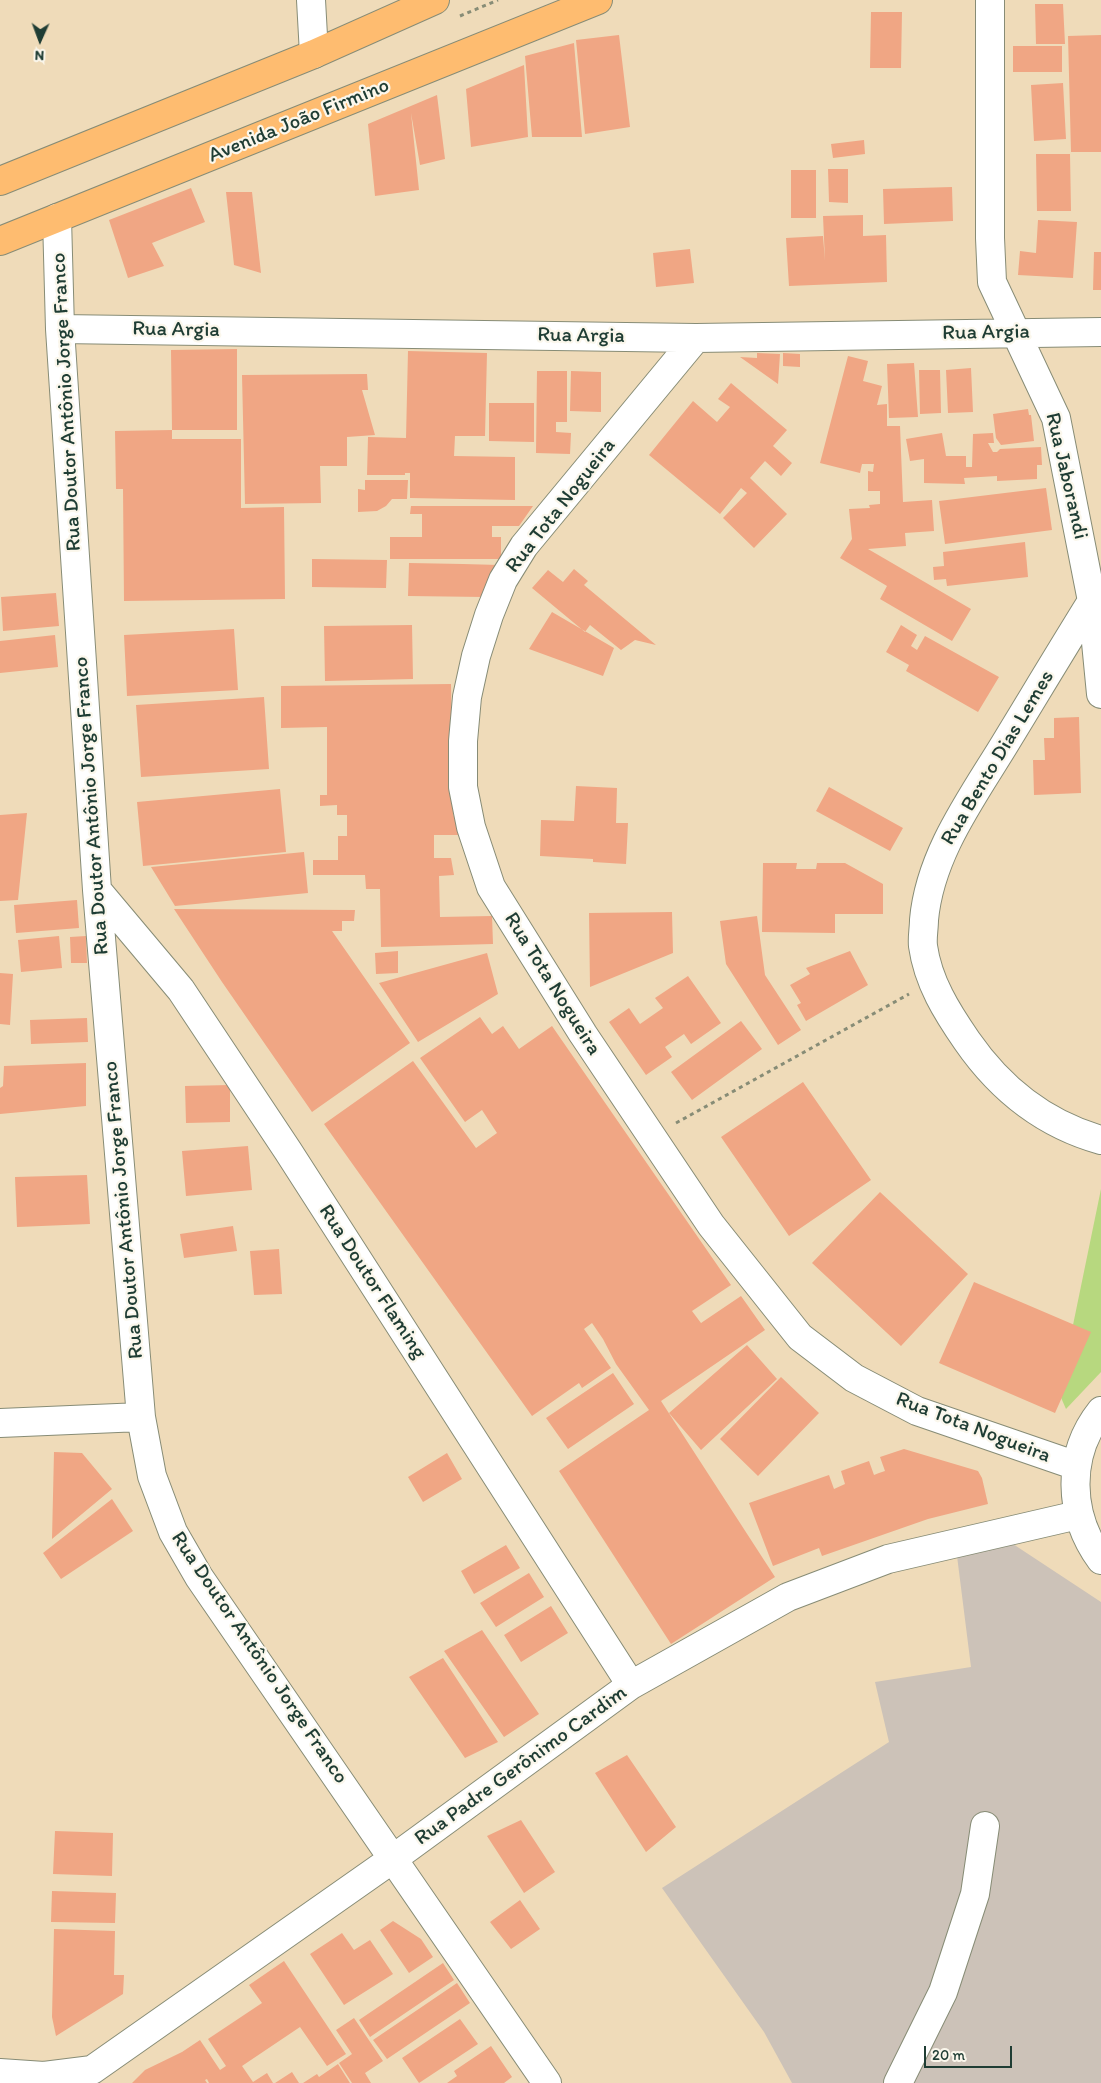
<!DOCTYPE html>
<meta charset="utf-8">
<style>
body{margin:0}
#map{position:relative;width:1101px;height:2083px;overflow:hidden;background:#efdbb9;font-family:Itim,sans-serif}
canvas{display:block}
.north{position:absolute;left:15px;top:15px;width:50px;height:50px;-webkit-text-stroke:4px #fbf7ec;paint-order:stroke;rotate:182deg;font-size:14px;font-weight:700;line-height:20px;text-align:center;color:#1f3d34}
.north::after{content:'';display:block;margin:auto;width:18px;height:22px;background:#1f3d34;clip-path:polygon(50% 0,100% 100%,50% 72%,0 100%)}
.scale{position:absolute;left:924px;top:2046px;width:88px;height:22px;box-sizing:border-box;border:2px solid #1f3d34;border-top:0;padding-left:6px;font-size:15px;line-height:18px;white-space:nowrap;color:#1f3d34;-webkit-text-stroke:4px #fbf7ec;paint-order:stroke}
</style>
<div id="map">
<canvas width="1101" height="2083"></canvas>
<div class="north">N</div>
<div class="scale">20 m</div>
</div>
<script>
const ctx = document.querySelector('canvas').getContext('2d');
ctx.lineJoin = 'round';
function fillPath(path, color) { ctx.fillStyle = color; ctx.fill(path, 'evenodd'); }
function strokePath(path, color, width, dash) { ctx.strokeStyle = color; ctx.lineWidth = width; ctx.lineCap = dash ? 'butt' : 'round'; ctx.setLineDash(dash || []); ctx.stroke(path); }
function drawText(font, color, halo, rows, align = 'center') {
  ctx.font = font + ' Itim,sans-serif'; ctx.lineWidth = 4.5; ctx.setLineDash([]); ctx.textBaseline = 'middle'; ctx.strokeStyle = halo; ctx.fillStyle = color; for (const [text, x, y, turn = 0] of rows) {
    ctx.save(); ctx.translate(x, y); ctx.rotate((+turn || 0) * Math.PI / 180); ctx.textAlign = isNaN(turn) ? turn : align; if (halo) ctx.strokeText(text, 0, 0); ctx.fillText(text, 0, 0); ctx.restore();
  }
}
const industrial = new Path2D(`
 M1013 1544 1101 1602V2083H792L764 2032 662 1888 889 1742 875 1682 971 1667 956 1548Z`);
const green = new Path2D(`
 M1101 1189V1372L1066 1409 1059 1393Z`);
const building = new Path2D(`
 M1035 4H1063L1065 44H1036Z
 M871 12H902L901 68H870Z
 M619 35 630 127 585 134 576 40Z
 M1101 35V152H1071L1068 36Z
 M574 43 582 137H532L525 56Z
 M1013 46H1062V72H1013Z
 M524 65 528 137 471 147 466 89Z
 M1063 83 1066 139 1034 141 1031 85Z
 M437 95 445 159 420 165 411 113 419 190 375 196 368 124Z
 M864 140 865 154 833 158 831 144Z
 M1036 154H1070L1071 211H1037Z
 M828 169H848V203L829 202Z
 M791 170H816V218H791Z
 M952 187 953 221 884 224 883 189Z
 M191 188 205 222 152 243 164 266 128 278 109 220Z
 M226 192H252L261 273 234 265Z
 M863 215V236L886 235 887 282 789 286 786 238 823 236 825 261 823 216Z
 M1038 220 1077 222 1073 278 1018 275 1020 251 1036 253Z
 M690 249 694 283 656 287 653 253Z
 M1094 252H1101V290H1093Z
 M237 349V430H172V439H241V508L284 507 285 599 124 601 123 489H116L115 431 172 430 171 350Z
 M408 351 487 353 485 436H455L454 456 515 457V500L410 498V473H405V475H367L368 437 406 438Z
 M757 353 780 354 778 384 740 357 757 358Z
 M783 353 800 354V367L783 366Z
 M848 356 868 361 863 381 882 386 877 405 887 404V426H900L903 502 932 500 934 531 905 533 906 546 868 549 971 609 952 641 880 599 887 586 840 558 852 539 849 509 870 508 869 505 880 504V491H868V471L873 472 874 464H862L860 473 820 463Z
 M914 363 918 417 889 418 887 364Z
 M971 368 973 412 948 413 946 370Z
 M919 370H940L941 413 920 414Z
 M537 371H567V422H556V432L571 433 570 454 536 453Z
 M571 371 601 372V412L570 411Z
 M367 374 368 390H362L375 435 347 437V466H320L321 503 245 504 242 375Z
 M731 383 787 430 773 446 792 463 781 476 765 461 750 478 787 514 754 548 723 518 747 493 741 488 720 514 649 455 693 401 717 422 730 407 718 399Z
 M489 403H534V442L489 441Z
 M1028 409 1029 415H1031L1034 441 1001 445 996 438 993 414Z
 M942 433 946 456H966V467H972L973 434 993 433 994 443H988L993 452H997L1000 449 1041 447 1042 465H1037V479L997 481V476L964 478 965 484 924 483V459L910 461 906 439Z
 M365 480H408L407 499H392L386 506 377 511 358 512V489L365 490Z
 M1046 488 1052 530 945 544 939 501Z
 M411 506H533L519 526H492V537H501V559H390V537H422V514H410Z
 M1025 542 1028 577 947 586 946 579 934 580 933 567 944 566 943 552Z
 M312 559 387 560 386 588 312 587Z
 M409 563 463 564 499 565 484 597 408 596Z
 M574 569 588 581 584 585 656 645 635 640 621 650 590 625 585 632 532 588 548 570 563 582Z
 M56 593 59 626 3 631 1 597Z
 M552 612 614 648 603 676 529 649Z
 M412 625 413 679 325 681 324 626Z
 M901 625 917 635 911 646 917 650 925 636 999 677 978 712 906 671 909 665 886 652Z
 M234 629 238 690 127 696 124 635Z
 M55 635 58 667 0 673V641Z
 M451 684 453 813 459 835H434V858H451L454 875 439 876 440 917 492 916 493 944 381 947 380 889H366L365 875H313V860H338V836H347V815H337V805L320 806V795H327V727L281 728V686Z
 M264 697 269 769 141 777 136 705Z
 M1079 717 1081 793 1034 795 1033 760H1045L1044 738H1054V718Z
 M576 786 617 788 616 823H628L626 864 593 862V859L540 856 541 820 574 821Z
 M829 787 903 828 890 851 816 811Z
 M280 789 286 852 143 866 137 802Z
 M27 813 18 900 0 901V815Z
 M304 852 308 893 175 906 151 867Z
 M763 863H797L796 869H816L817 863H845L883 884V914H835V933L762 932Z
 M77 900 79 928 16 933 14 905Z
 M174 909 355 910 354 921H342V931H332L410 1043 312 1112 222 982Z
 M672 912 673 953 590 987 589 913Z
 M757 916 765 975 801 1030 778 1045 726 964 720 921Z
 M59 936 62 968 21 972 18 940Z
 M86 936 87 963H71L70 937Z
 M398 951V973L376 974 375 953Z
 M850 951 868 985 806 1021 797 1005 801 1003 790 985 810 974 806 968Z
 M487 953 498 994 418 1042 379 983Z
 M0 973 13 974 10 1025 0 1024Z
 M688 976 721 1023 691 1044 684 1034 665 1047 672 1057 646 1075 609 1022 629 1008 640 1024 663 1008 655 998Z
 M480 1017 492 1034 503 1026 519 1049 552 1026 731 1285 692 1311 701 1323 741 1296 765 1330 661 1401 775 1577 671 1644 559 1471 649 1410 616 1364 603 1339 592 1323 584 1329 611 1368 582 1388 579 1383 532 1416 324 1124 413 1061 476 1148 497 1133 482 1110 465 1122 420 1058Z
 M87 1018 88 1042 31 1044 30 1020Z
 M741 1021 762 1049 692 1100 671 1072Z
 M86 1063V1106L0 1114V1088L3 1086 4 1066Z
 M803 1082 871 1180 789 1236 721 1137Z
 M230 1085V1122L186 1123 185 1086Z
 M248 1146 252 1190 186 1196 182 1151Z
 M87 1175 90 1224 17 1227 15 1177Z
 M880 1192 968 1274 901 1346 812 1263Z
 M233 1226 237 1251 184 1258 180 1234Z
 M279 1249 282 1294 254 1295 250 1251Z
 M974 1282 1091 1332 1055 1413 939 1363Z
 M747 1345 777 1379 701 1450 669 1413Z
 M613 1373 634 1404 568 1449 546 1418Z
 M781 1377 819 1413 758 1476 720 1439Z
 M904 1449 978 1471 982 1478 988 1504 928 1519 822 1556 819 1548 773 1566 749 1503 829 1475 834 1489 845 1484 841 1471 869 1461 874 1475 879 1473 885 1471 880 1457Z
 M54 1452 82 1453 112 1489 52 1539Z
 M447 1453 462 1479 423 1502 408 1477Z
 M112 1499 133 1531 61 1579 43 1553Z
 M506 1545 520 1568 474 1594 461 1571Z
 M529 1573 544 1597 496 1627 480 1603Z
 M551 1606 568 1633 521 1662 504 1635Z
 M482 1630 539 1714 504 1737 444 1651Z
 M443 1658 498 1742 465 1758 409 1677Z
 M627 1755 676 1827 646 1852 595 1773Z
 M521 1820 555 1872 524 1893 487 1836Z
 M55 1831 113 1833 112 1876 53 1874Z
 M52 1891 116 1893 115 1923 51 1922Z
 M520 1900 540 1929 511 1949 490 1922Z
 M393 1921 421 1939 433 1957 409 1973 380 1930Z
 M54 1929 115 1931 114 1975H124L123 1994 56 2036 52 2017Z
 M342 1933 354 1950 370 1940 393 1974 344 2005 310 1954Z
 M284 1961 346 2054 327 2066 300 2027 242 2066 253 2082 267 2073 273 2083H209L207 2079 205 2080 207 2083H132L145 2070 182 2052 200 2040 220 2070 226 2066 208 2039 262 2003 249 1985Z
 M443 1963 454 1980 370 2037 359 2020Z
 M457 1983 470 2003 387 2059 373 2040Z
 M354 2018 383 2061 365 2073 371 2083H352L339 2063 352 2054 336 2030Z
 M460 2019 478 2044 419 2083 402 2058Z
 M491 2046 512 2077 504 2083H447L457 2076 454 2071Z
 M338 2064 350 2083H303L317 2074 319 2077Z
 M292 2072 299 2083H275Z`);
const path = new Path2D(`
 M460 16 498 0
 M676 1123 909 994`);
const minor = new Path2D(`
 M311 0 314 54
 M990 0V238L992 282 1056 418 1092 601 1101 694
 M57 218 60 329 97 890 141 1417 152 1476 173 1532 199 1577 547 2083
 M60 329 696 338 1101 332
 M696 338 524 546 503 580 489 615 476 656 467 697 463 741V787L471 827 491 887 583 1034 711 1225 800 1337 854 1378 917 1411 1077 1466
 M1095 604 1092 601C1064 646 1037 691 1009 737 975 794 930 852 924 920 924 928 922 938 923 946 928 982 947 1012 967 1041 1001 1090 1044 1124 1101 1140
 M97 890 181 990 288 1151 631 1685
 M1101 1411C1066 1455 1068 1515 1101 1560
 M0 1423 141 1417
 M0 2073 44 2076 92 2070 394 1858 631 1685 788 1597 888 1559 1078 1515
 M898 2083 943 1992 975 1894 985 1826`);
const major = new Path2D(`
 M0 181 314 54 435 0
 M0 241 598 0`);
const streetNames = [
 ["Avenida João Firmino",299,121,-22],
 ["Rua Argia",176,330,1],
 ["Rua Argia",986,333,-1],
 ["Rua Argia",581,336,1],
 ["Rua Doutor Antônio Jorge Franco",67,402,-93],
 ["Rua Jaborandi",1066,476,77],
 ["Rua Tota Nogueira",561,506,-52],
 ["Rua Bento Dias Lemes",998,758,-59],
 ["Rua Doutor Antônio Jorge Franco",92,806,-94],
 ["Rua Tota Nogueira",552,984,58],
 ["Rua Doutor Antônio Jorge Franco",124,1210,-95],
 ["Rua Doutor Flaming",372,1282,57],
 ["Rua Tota Nogueira",973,1428,21],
 ["Rua Doutor Antônio Jorge Franco",259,1658,56],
 ["Rua Padre Gerônimo Cardim",521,1766,-36]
];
fillPath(industrial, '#ccc2b8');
fillPath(green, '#b7d87f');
fillPath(building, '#f0a684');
strokePath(minor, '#878c76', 30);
strokePath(major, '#878c76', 30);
strokePath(path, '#878c76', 3, [4, 4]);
strokePath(minor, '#fff', 28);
strokePath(major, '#febc70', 28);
drawText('21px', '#1f3d34', '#fbf7ec', streetNames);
</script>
